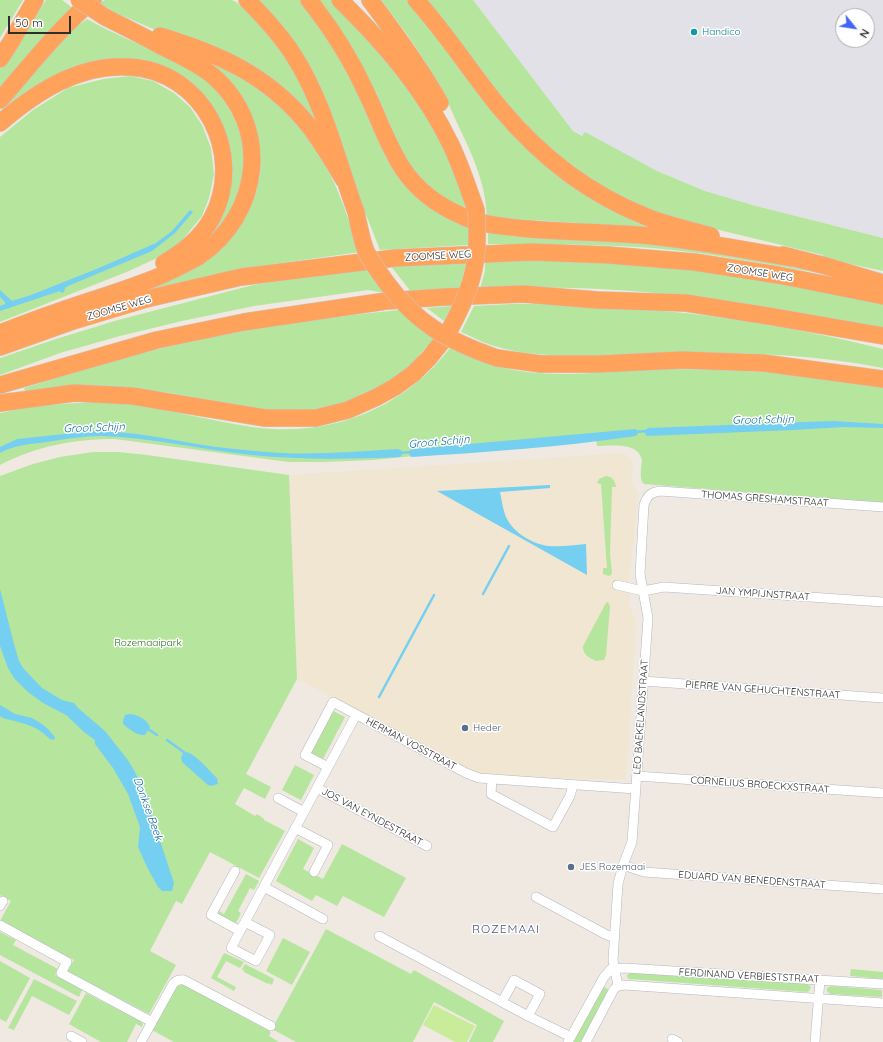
<!DOCTYPE html>
<style>
body{margin:0}
#map{position:relative;width:883px;height:1042px;overflow:hidden;background:#efe9e1;font-family:Quicksand,sans-serif}
canvas{display:block}
.north{position:absolute;left:835px;top:8px;width:40px;height:40px;box-sizing:border-box;background:#fff;border:1px solid #ababab;border-radius:50%;rotate:120deg;font-size:11px;font-weight:700;line-height:16px;text-align:center;color:#2e2e2e}
.north::after{content:'';display:block;margin:auto;width:14px;height:18px;background:#4264fb;clip-path:polygon(50% 0,100% 100%,50% 72%,0 100%)}
.scale{position:absolute;left:8px;top:16px;width:63px;height:18px;box-sizing:border-box;border:2px solid #2e2e2e;border-top:0;padding-left:5px;font-size:12px;line-height:14px;white-space:nowrap;color:#2e2e2e;-webkit-text-stroke:3px #fff;paint-order:stroke}
</style>
<div id="map">
<canvas width="883" height="1042"></canvas>
<div class="north">N</div>
<div class="scale">50 m</div>
</div>
<script>
const ctx = document.querySelector('canvas').getContext('2d');
ctx.lineJoin = 'round';
function fillPath(path, color) { ctx.fillStyle = color; ctx.fill(path, 'evenodd'); }
function strokePath(path, color, width, dash) { ctx.strokeStyle = color; ctx.lineWidth = width; ctx.lineCap = dash ? 'butt' : 'round'; ctx.setLineDash(dash || []); ctx.stroke(path); }
function drawText(font, color, halo, rows, align = 'center') {
  ctx.font = font + ' Quicksand,sans-serif'; ctx.lineWidth = 3; ctx.setLineDash([]); ctx.textBaseline = 'middle'; ctx.strokeStyle = halo; ctx.fillStyle = color; for (const [text, x, y, turn = 0] of rows) {
    ctx.save(); ctx.translate(x, y); ctx.rotate((+turn || 0) * Math.PI / 180); ctx.textAlign = isNaN(turn) ? turn : align; if (halo) ctx.strokeText(text, 0, 0); ctx.fillText(text, 0, 0); ctx.restore();
  }
}
const industrial = new Path2D(`
 M473 0H883V238L756 206 705 191 657 171 573 131ZM843 16H867V40H843Z`);
const education = new Path2D(`
 M623 453 631 460 633 464 632 484 639 494 629 578V605L636 621 626 780 481 775 450 758 297 679 289 475Z`);
const green = new Path2D(`
 M0 0H23L0 38Z
 M46 0H62L74 9 0 95V69L20 41Z
 M105 0H232L236 2C280 35 303 86 323 135L297 106 160 32 114 12 99 3Z
 M254 0H302L343 58 387 154 468 224V245L380 250 342 154Z
 M318 0H334L367 35 432 119 463 190 467 211 451 204 417 177 401 150 376 92 364 70Z
 M381 0H411L512 131 658 226 645 230 577 223 487 217C486 185 473 156 459 127 453 115 449 103 442 91 425 59 404 29 381 0Z
 M427 0H473L573 131 582 136 585 132 657 171 705 191 756 206 883 238V271L823 258V255L686 222 639 206 583 176 534 135 510 108Z
 M87 19C115 35 144 45 172 60 180 64 189 68 196 73 239 103 259 161 231 210 225 220 217 229 209 238L224 200 205 102 121 62 0 118V111L72 29Z
 M205 61C218 62 229 71 240 78 280 100 313 137 332 178 343 202 351 227 360 252L274 264 100 304C123 295 147 285 170 276 181 272 194 268 204 262 247 234 270 182 257 133 254 121 250 109 244 99 234 83 220 71 205 61Z
 M130 76 153 81 174 93 190 107 202 125 211 148 214 174 209 198 202 216 180 243 159 257 129 271 0 322V137L33 110 68 88 103 79Z
 M488 228 654 242 793 265 824 274C767 264 710 253 653 248 598 244 543 244 488 244Z
 M485 260C576 259 668 265 758 278 800 284 841 295 883 303V330C751 300 615 282 480 289L485 271Z
 M467 261 459 290 412 293 390 265Z
 M369 268 386 293 368 290 254 306 182 321 120 336 60 353 0 375V358L56 339 118 320 253 285 322 274Z
 M512 304C534 304 556 304 578 305 681 309 783 324 883 349V368C812 354 738 352 666 353 608 353 548 363 491 345 481 342 471 336 461 332L474 306Z
 M452 306 444 321 427 308Z
 M399 310 434 339 419 355 421 357 405 372 361 399 309 411H270L171 393 128 388 64 386 25 391 24 388C72 373 121 358 170 346 246 328 322 318 399 310Z
 M450 348C475 360 500 369 527 372 571 377 614 371 657 369 678 369 700 369 721 370 775 371 829 379 883 386V503L644 484C640 480 641 475 641 469 641 466 642 463 642 460 638 441 610 446 597 446L596 438 373 460 322 462H289L115 439C73 439 37 446 0 465V413C43 404 88 400 132 405 172 410 212 421 252 427 329 438 402 410 450 348Z
 M93 452H118L147 455 289 475 297 679 246 774 271 787 265 799 244 788 235 804 255 816 257 814 264 819V820L285 831 259 878 210 852 183 902 182 904 176 901 150 951 176 965 149 1014 67 971 74 960 0 921 11 901 0 895V476L33 464 60 457Z
 M606 476C613 477 615 481 616 487H612L610 553 612 574 609 576 603 574V568H607L601 484 597 483 599 479Z
 M608 602 610 606 606 655 604 660 596 661C588 657 583 655 583 646L606 603Z
 M333 711 345 717 323 759 310 752Z
 M295 765 314 775 301 800 282 790Z
 M298 839 314 848 303 869 323 879 342 844 406 878 384 917 343 896 337 906 316 895 312 901 276 881Z
 M246 874 259 881 254 890 250 888 238 911 241 913 236 923 218 914 219 911 224 914Z
 M326 929 411 974 414 970 504 1021 493 1042H469L477 1025 434 1002 413 1042H296L272 1029Z
 M0 932 16 940 13 945 58 969 55 975 82 990 79 997 0 955Z
 M283 938 310 952 292 985 266 971Z
 M224 953 244 962 240 968 226 961 217 977 236 987 234 991 211 978Z
 M0 961 30 978 6 1022 0 1019Z
 M245 964 274 979 272 985 269 983 268 984 244 972V971L242 969Z
 M851 969 883 972V979L850 976Z
 M631 972 807 984 811 987 809 991 807 992 629 979 627 977V975Z
 M34 979 77 1001 69 1015 32 996 14 1030 8 1028Z
 M180 984 186 986 271 1032 269 1036 279 1042H174L152 1030 176 986Z
 M831 986 882 990V997L830 994 827 991V988Z
 M604 987 608 989 607 992 581 1042H572L601 988Z
 M86 993 140 1021 143 1024 142 1027 136 1024 127 1042H101L69 1024Z`);
const pitch = new Path2D(`
 M434 1005 475 1026 467 1042H455L423 1025Z`);
const water = new Path2D(`
 M190 210 193 212 175 233 152 251 68 286 65 288 64 292 62 293 60 291 0 311V306L5 304V302L0 297V290L12 301 31 295 99 268 156 243 172 231Z
 M832 421 883 424V428L844 427 793 430 647 436 646 435 644 431 648 428Z
 M636 429 638 433 636 436C562 447 487 452 412 457L410 456 409 452 411 449H414Z
 M93 431C137 431 174 441 216 447 238 449 261 452 283 453 321 455 360 451 398 449L402 451V455L400 457C351 459 301 460 252 455 202 450 151 437 101 436 83 436 65 439 47 442 31 444 14 445 0 453V447L17 439Z
 M550 485V488L500 492C502 501 503 511 507 519 514 533 533 544 548 546 561 547 574 545 586 544L587 575 437 491Z
 M0 589 14 644 19 661 23 668 42 688 62 700 74 703 78 708 105 731 127 759 134 770 143 789 174 883 172 891H162L158 887 147 867 138 847 140 827 128 794 113 768 95 744V740L84 732 66 715 43 703 28 692 14 678 8 668 0 646Z
 M0 705 15 714 32 718 39 722 47 728 55 737 54 740 50 739C37 727 32 726 15 721 9 719 5 720 0 716Z
 M130 714C138 715 147 719 150 727L145 735C137 736 129 729 123 724V720L125 715Z
 M184 752C194 751 209 771 217 778L218 784 211 786 208 785 182 762 181 757Z`);
const stream = new Path2D(`
 M635 432 646 431
 M400 453 411 452
 M483 594 509 546
 M379 697 434 595
 M148 729 157 735
 M167 740 185 753`);
const street = new Path2D(`
 M617 585 643 591 664 587 883 602
 M643 681 883 698
 M328 767 305 755 333 702 466 773 479 778 636 789
 M637 776 883 793
 M492 780 491 794 553 827 570 796 573 785
 M317 788 427 846
 M278 798 304 812
 M295 828 328 845 314 872
 M623 865 644 872 883 889
 M235 871 211 915 240 931
 M264 887 323 919
 M536 897 605 934 614 938
 M0 906 3 901
 M245 922 270 935 256 961 231 948C273 870 315 792 356 715
 M0 925 67 962 61 973 152 1022
 M379 936 528 1016 571 1037
 M618 986 613 960 618 884 623 865 632 842 648 618 640 574 644 505C647 496 651 492 660 491L883 507
 M502 1002 514 980 540 994 528 1016
 M71 1036 82 1042
 M672 1039 678 1042
 M141 1042 173 984C176 980 179 979 184 980L271 1026
 M568 1042 604 977 611 969 625 968 883 984
 M586 1042 614 989 618 986 624 985 883 1003
 M815 1042 820 980`);
const highway = new Path2D(`
 M247 0C264 17 281 35 294 56 324 103 337 160 356 212
 M309 0C331 28 350 57 365 90 378 116 387 145 403 169 417 190 439 206 462 216 479 224 499 226 518 228 559 232 599 232 639 235 691 239 742 250 793 258
 M340 0C384 43 424 89 451 145 461 166 468 188 476 210
 M370 0C395 33 420 67 440 103
 M416 0C447 34 471 73 500 108 540 156 588 194 647 217 667 225 690 230 711 236
 M160 36C219 54 265 74 305 121 320 139 332 160 344 180
 M0 59 11 42 35 0
 M0 100C30 66 58 29 93 0
 M0 123C36 92 80 63 130 67 203 71 246 154 212 218 201 238 184 251 164 263
 M783 255 826 266 883 283
 M0 333C19 326 38 318 57 312 91 300 126 290 160 276 172 270 186 264 198 257 262 214 272 126 212 75 196 62 177 54 159 45 141 35 123 26 105 17
 M0 347 73 321 146 299 241 277 395 258 532 252 608 255 694 262 778 275 883 296
 M497 358 541 364H598L682 360 763 363 883 379
 M0 385 157 340 244 322 386 301 444 297 523 294 597 300 686 303 768 316 883 336
 M0 403 74 393 132 396 265 418H316L348 410 377 397 395 387 413 374 429 358 441 343 451 327`);
const highwayBridge = new Path2D(`
 M79 0 105 17
 M356 212C359 225 361 239 366 251 371 262 379 272 386 282 417 324 448 341 497 358
 M451 327C474 284 480 258 476 210`);
const markers = [
 [694,32,4,"#0f9aa8"],
 [465,728,4,"#5c6f8a"],
 [571,867,4,"#5c6f8a"]
];
const cultureNames = [
 ["Handico",702,32]
];
const streetNames = [
 ["ZOOMSE WEG",438,256,-3],
 ["ZOOMSE WEG",760,273,9],
 ["ZOOMSE WEG",119,308,-16],
 ["THOMAS GRESHAMSTRAAT",765,499,4],
 ["JAN YMPIJNSTRAAT",763,594,4],
 ["PIERRE VAN GEHUCHTENSTRAAT",763,690,4],
 ["LEO BAEKELANDSTRAAT",641,717,-86],
 ["HERMAN VOSSTRAAT",411,744,28],
 ["CORNELIUS BROECKXSTRAAT",760,785,4],
 ["JOS VAN EYNDESTRAAT",372,817,28],
 ["EDUARD VAN BENEDENSTRAAT",752,880,4],
 ["FERDINAND VERBIESTSTRAAT",749,976,3]
];
const parkNames = [
 ["Rozemaaipark",148,643]
];
const serviceNames = [
 ["Heder",473,728],
 ["JES Rozemaai",579,867]
];
const waterNames = [
 ["Groot Schijn",763,420,-1],
 ["Groot Schijn",94,428,-2],
 ["Groot Schijn",439,442,-5],
 ["Donkse Beek",148,809,70]
];
const quarterNames = [
 ["ROZEMAAI",506,929]
];
fillPath(industrial, '#e3e1e8');
fillPath(education, '#f0e6d1');
fillPath(green, '#b6e59e');
fillPath(pitch, '#c9ec9a');
fillPath(water, '#75cff0');
strokePath(stream, '#75cff0', 2.5);
strokePath(street, '#b4b7c1', 10);
strokePath(highway, '#c9c9c9', 18);
strokePath(street, '#fff', 9);
strokePath(highway, '#ffa35c', 17);
strokePath(highwayBridge, '#c9c9c9', 18, []);
strokePath(highwayBridge, '#ffa35c', 17);
for (const [x, y, r, color] of markers) { const dot = new Path2D(); dot.arc(x, y, r, 0, 2 * Math.PI); ctx.fillStyle = color; ctx.fill(dot); strokePath(dot, '#fff', 1.5); }
drawText('10px', '#0d838f', '#fff', cultureNames, 'left');
drawText('10px', '#2e2e2e', '#fff', streetNames);
drawText('10px', '#2c6e1b', '#fff', parkNames);
drawText('10px', '#4e5e75', '#fff', serviceNames, 'left');
drawText('italic 11px', '#0d6fa3', '#fff', waterNames);
ctx.letterSpacing = '1px';
drawText('12px', '#4d5680', '#fff', quarterNames);
ctx.letterSpacing = '0px';
</script>
